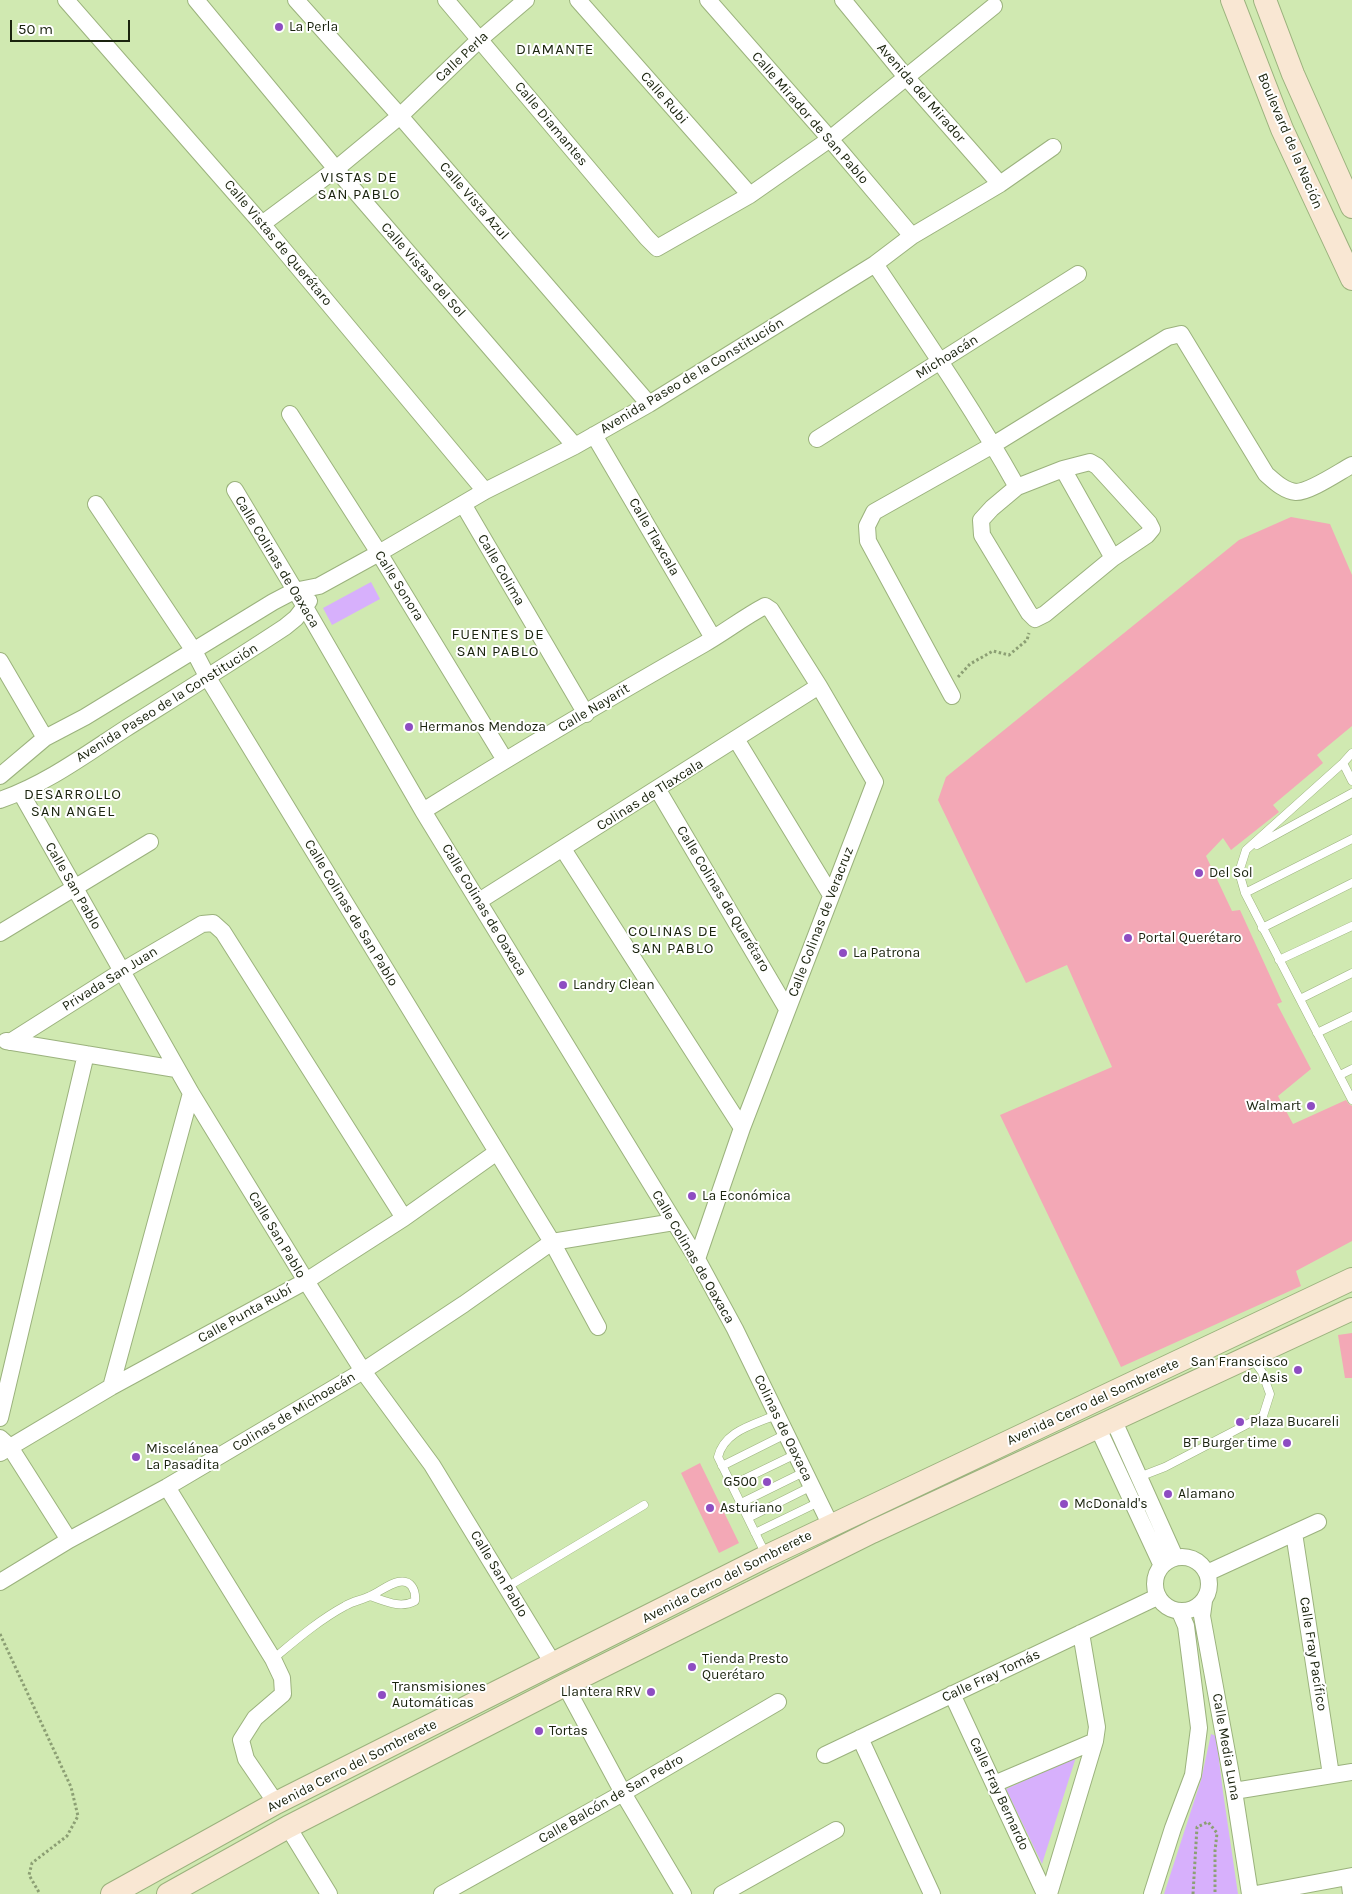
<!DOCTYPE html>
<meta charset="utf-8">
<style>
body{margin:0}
#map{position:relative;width:1352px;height:1894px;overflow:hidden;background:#d0e9b1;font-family:Karla,sans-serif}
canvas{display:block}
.scale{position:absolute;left:10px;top:20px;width:120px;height:22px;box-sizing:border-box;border:2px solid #1a230e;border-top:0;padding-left:6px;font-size:15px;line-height:18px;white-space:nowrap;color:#1a230e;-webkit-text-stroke:4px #fff;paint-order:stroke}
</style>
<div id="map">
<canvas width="1352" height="1894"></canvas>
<div class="scale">50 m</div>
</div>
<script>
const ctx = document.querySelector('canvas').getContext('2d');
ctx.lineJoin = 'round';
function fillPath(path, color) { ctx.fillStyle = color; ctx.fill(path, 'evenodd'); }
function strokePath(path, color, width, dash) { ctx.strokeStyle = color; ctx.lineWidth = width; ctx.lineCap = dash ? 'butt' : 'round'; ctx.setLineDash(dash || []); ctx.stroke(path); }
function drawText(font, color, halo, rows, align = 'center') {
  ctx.font = font + ' Karla,sans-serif'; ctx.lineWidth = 4; ctx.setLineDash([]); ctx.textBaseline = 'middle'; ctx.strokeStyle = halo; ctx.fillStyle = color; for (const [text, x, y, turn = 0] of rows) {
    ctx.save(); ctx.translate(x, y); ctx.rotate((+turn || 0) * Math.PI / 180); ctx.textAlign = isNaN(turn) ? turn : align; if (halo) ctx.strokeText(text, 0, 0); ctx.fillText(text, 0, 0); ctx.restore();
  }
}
const green = new Path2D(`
 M371 582 380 599 332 625 323 608Z
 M1211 1734 1216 1736 1223 1792 1238 1894H1164L1201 1780Z
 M1076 1757 1042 1864 1006 1789Z`);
const building = new Path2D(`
 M1291 517 1330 524 1352 575V726L1317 755 1323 763 1273 805 1279 812 1231 850 1223 838 1206 856 1232 911 1240 910 1282 1002 1277 1004 1311 1069 1278 1096 1293 1124 1346 1100 1349 1104 1352 1106V1241L1296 1271 1301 1286 1121 1367 1000 1115 1112 1067 1067 965 1026 983 938 800 946 777 1239 540Z
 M1352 1333V1378H1345L1338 1335Z
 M700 1463 739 1543 719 1553 681 1473Z`);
const path = new Path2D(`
 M958 677 970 664 993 651 1009 655 1027 640 1029 633
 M0 1634 71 1787 78 1816 67 1836 32 1863 29 1875 40 1894
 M1193 1894 1197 1827 1208 1822 1217 1833 1215 1851V1894`);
const service = new Path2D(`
 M1352 753 1343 763 1246 850 1239 872 1245 893 1352 1100
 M1343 763 1352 781
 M1257 845 1352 793
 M1245 893 1352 839
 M1262 928 1352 883
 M1279 960 1352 926
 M1300 999 1352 973
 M1317 1033 1352 1016
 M1340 1075 1352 1069
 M722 1466 786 1434
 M1139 1477 1165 1467 1263 1416 1270 1394 1262 1372 1251 1357
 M732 1485 796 1454
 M741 1503 804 1472
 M748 1518 812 1486
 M755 1533 819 1502
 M766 1555 718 1457C724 1431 753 1425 776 1415
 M507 1587 644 1505
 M273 1659C296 1640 319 1620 345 1606 353 1601 362 1600 370 1596 379 1592 389 1584 398 1582 411 1579 416 1590 415 1601 400 1609 385 1601 370 1596`);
const minor = new Path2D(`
 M66 0 262 224 485 491
 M196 0 336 169 575 446
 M296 0 400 116 649 404
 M446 0 647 238 657 248 750 195 830 139 994 6
 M578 0 750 195
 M708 0 830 139 912 236
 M843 0 906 77 1000 184
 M262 224 336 169 400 116 479 40 526 0
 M875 264C924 337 974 410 1017 487
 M290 414 379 553 505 760
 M594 435 713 638
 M817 439 1078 274
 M1090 462 1097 466 1149 523 1152 529 1147 535 1113 558 1045 614 1035 619 1029 613 982 535 981 520 992 508 1017 487 1063 469Z
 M1063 469 1113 558
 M235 490 305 607 423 811 697 1259 735 1329 831 1526
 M96 504 194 651 208 678 552 1242 598 1327
 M463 504 586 714
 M0 661 45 738
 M952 696 868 541 867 526 874 512 993 445 1168 337 1181 334 1266 474C1274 481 1284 491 1296 492 1310 492 1339 472 1352 465
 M736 739 831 895
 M0 776 45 738 85 717 273 602 294 591 319 586 379 553 485 491 575 446 649 404 875 264 912 236 1000 184 1053 147
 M658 790 787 1009
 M21 793 191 1093 306 1281 363 1371 432 1465 554 1665
 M0 800C46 784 85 755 125 729 179 695 232 662 285 627L296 618 309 601
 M423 811C516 753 609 698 704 644 725 632 744 617 765 606L771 610 819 686 875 782 742 1128 697 1259
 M563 849 742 1128
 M479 901 819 686
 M0 933 150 842
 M6 1041 176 1069
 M10 1042 122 971 202 924 213 923 223 932 404 1218
 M111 1387 191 1093
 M0 1418 86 1054
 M1113 1419 1175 1557
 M1097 1426 1162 1566
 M0 1438 10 1447 69 1540
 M0 1453 111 1387 306 1281 404 1218 497 1152
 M167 1487 273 1659 282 1678 283 1694 255 1718 241 1740 246 1759 276 1803
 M1294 1533 1331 1775
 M1155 1584a27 27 0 1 1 54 0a27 27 0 1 1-54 0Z
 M1207 1573 1318 1522
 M0 1582 69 1540 167 1487 363 1371 464 1304 552 1242 674 1222
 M1204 1601 1202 1616 1234 1791 1250 1894
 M565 1685 623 1793 683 1894
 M952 1694 1045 1894
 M860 1738 932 1894
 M825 1755 1157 1597
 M994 1784 1095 1741
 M1234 1791 1352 1772
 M288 1827 329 1894
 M1349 1877 1351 1894
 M442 1894 623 1793 778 1702
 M722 1894 836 1830
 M1049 1894 1095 1741 1097 1727 1081 1633
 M1152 1894 1173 1828 1193 1775 1199 1728 1186 1626 1180 1612
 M1256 1894 1352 1876`);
const secondary = new Path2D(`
 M1232 0 1282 129 1352 279
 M1265 0 1293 74 1352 207
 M112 1894 276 1803 767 1556 1352 1279
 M168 1894 288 1827 565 1685 872 1532 1352 1309`);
const markers = [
 [279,27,5,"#8e4dc2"],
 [409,727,5,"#8e4dc2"],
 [1199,873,5,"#8e4dc2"],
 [1128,938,5,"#8e4dc2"],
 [843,953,5,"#8e4dc2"],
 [563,985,5,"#8e4dc2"],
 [1311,1106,5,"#8e4dc2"],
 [692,1196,5,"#8e4dc2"],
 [1298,1370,5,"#8e4dc2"],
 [1240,1422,5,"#8e4dc2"],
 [1287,1443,5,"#8e4dc2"],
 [136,1457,5,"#8e4dc2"],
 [767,1482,5,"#8e4dc2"],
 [1168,1494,5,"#8e4dc2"],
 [1064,1504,5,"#8e4dc2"],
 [710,1508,5,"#8e4dc2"],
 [692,1667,5,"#8e4dc2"],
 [651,1692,5,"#8e4dc2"],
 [382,1695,5,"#8e4dc2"],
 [539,1731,5,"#8e4dc2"]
];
const poiNames = [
 ["La Perla",289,27],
 ["Hermanos Mendoza",419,727],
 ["Del Sol",1209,873],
 ["Portal Querétaro",1138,938],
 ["La Patrona",853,953],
 ["Landry Clean",573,985],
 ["Walmart",1301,1106,"right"],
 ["La Económica",702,1196],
 ["San Franscisco",1288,1362,"right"],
 ["de Asis",1288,1378,"right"],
 ["Plaza Bucareli",1250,1422],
 ["BT Burger time",1277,1443,"right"],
 ["Miscelánea",146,1449],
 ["La Pasadita",146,1465],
 ["G500",757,1482,"right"],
 ["Alamano",1178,1494],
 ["McDonald's",1074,1504],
 ["Asturiano",720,1508],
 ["Tienda Presto",702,1659],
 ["Querétaro",702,1675],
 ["Transmisiones",392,1687],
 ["Automáticas",392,1703],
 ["Llantera RRV",641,1692,"right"],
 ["Tortas",549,1731]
];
const streetNames = [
 ["Calle Perla",462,57,-43],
 ["Avenida del Mirador",921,93,49],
 ["Calle Rubi",664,98,49],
 ["Calle Mirador de San Pablo",810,118,49],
 ["Calle Diamantes",551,124,50],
 ["Boulevard de la Nación",1290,141,67],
 ["Calle Vista Azul",474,201,49],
 ["Calle Vistas de Querétaro",278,243,50],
 ["Calle Vistas del Sol",423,270,49],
 ["Michoacán",947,357,-32],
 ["Avenida Paseo de la Constitución",692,376,-31],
 ["Calle Tlaxcala",654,537,60],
 ["Calle Colinas de Oaxaca",277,562,59],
 ["Calle Colima",501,570,60],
 ["Calle Sonora",399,586,58],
 ["Avenida Paseo de la Constitución",167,703,-32],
 ["Calle Nayarit",594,708,-31],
 ["Colinas de Tlaxcala",650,795,-32],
 ["Calle San Pablo",73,886,60],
 ["Calle Colinas de Querétaro",723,899,59],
 ["Calle Colinas de Oaxaca",484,910,59],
 ["Calle Colinas de San Pablo",351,913,59],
 ["Calle Colinas de Veracruz",821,922,-69],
 ["Privada San Juan",110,979,-32],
 ["Calle San Pablo",277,1235,59],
 ["Calle Colinas de Oaxaca",693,1257,60],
 ["Calle Punta Rubí",245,1314,-29],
 ["Avenida Cerro del Sombrerete",1093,1402,-25],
 ["Colinas de Michoacán",294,1412,-31],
 ["Colinas de Oaxaca",783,1428,64],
 ["Calle San Pablo",499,1574,59],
 ["Avenida Cerro del Sombrerete",727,1577,-27],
 ["Calle Fray Pacífico",1313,1654,81],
 ["Calle Fray Tomás",991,1676,-25],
 ["Calle Media Luna",1226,1747,80],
 ["Avenida Cerro del Sombrerete",352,1766,-27],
 ["Calle Fray Bernardo",999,1794,65],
 ["Calle Balcón de San Pedro",611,1799,-30]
];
const neighbourhoodNames = [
 ["DIAMANTE",555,50],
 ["VISTAS DE",359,178],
 ["SAN PABLO",359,195],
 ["FUENTES DE",498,635],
 ["SAN PABLO",498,652],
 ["DESARROLLO",73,795],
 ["SAN ANGEL",73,812],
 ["COLINAS DE",673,932],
 ["SAN PABLO",673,949]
];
fillPath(green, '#d7b0fc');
fillPath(building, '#f3a8b6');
strokePath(service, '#9bb27d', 9);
strokePath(minor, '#9bb27d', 18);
strokePath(secondary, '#9bb27d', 24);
strokePath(path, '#8c9f74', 3, [2.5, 2.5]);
strokePath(service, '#fff', 8);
strokePath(minor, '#fff', 16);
strokePath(secondary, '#f9e7d3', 22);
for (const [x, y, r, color] of markers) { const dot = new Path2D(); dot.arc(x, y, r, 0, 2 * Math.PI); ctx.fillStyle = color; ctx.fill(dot); strokePath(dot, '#fff', 2); }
drawText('14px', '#1a230e', '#fff', poiNames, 'left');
drawText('14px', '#1a230e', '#fff', streetNames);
ctx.letterSpacing = '1px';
drawText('15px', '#1a230e', '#fff', neighbourhoodNames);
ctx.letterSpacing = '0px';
</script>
